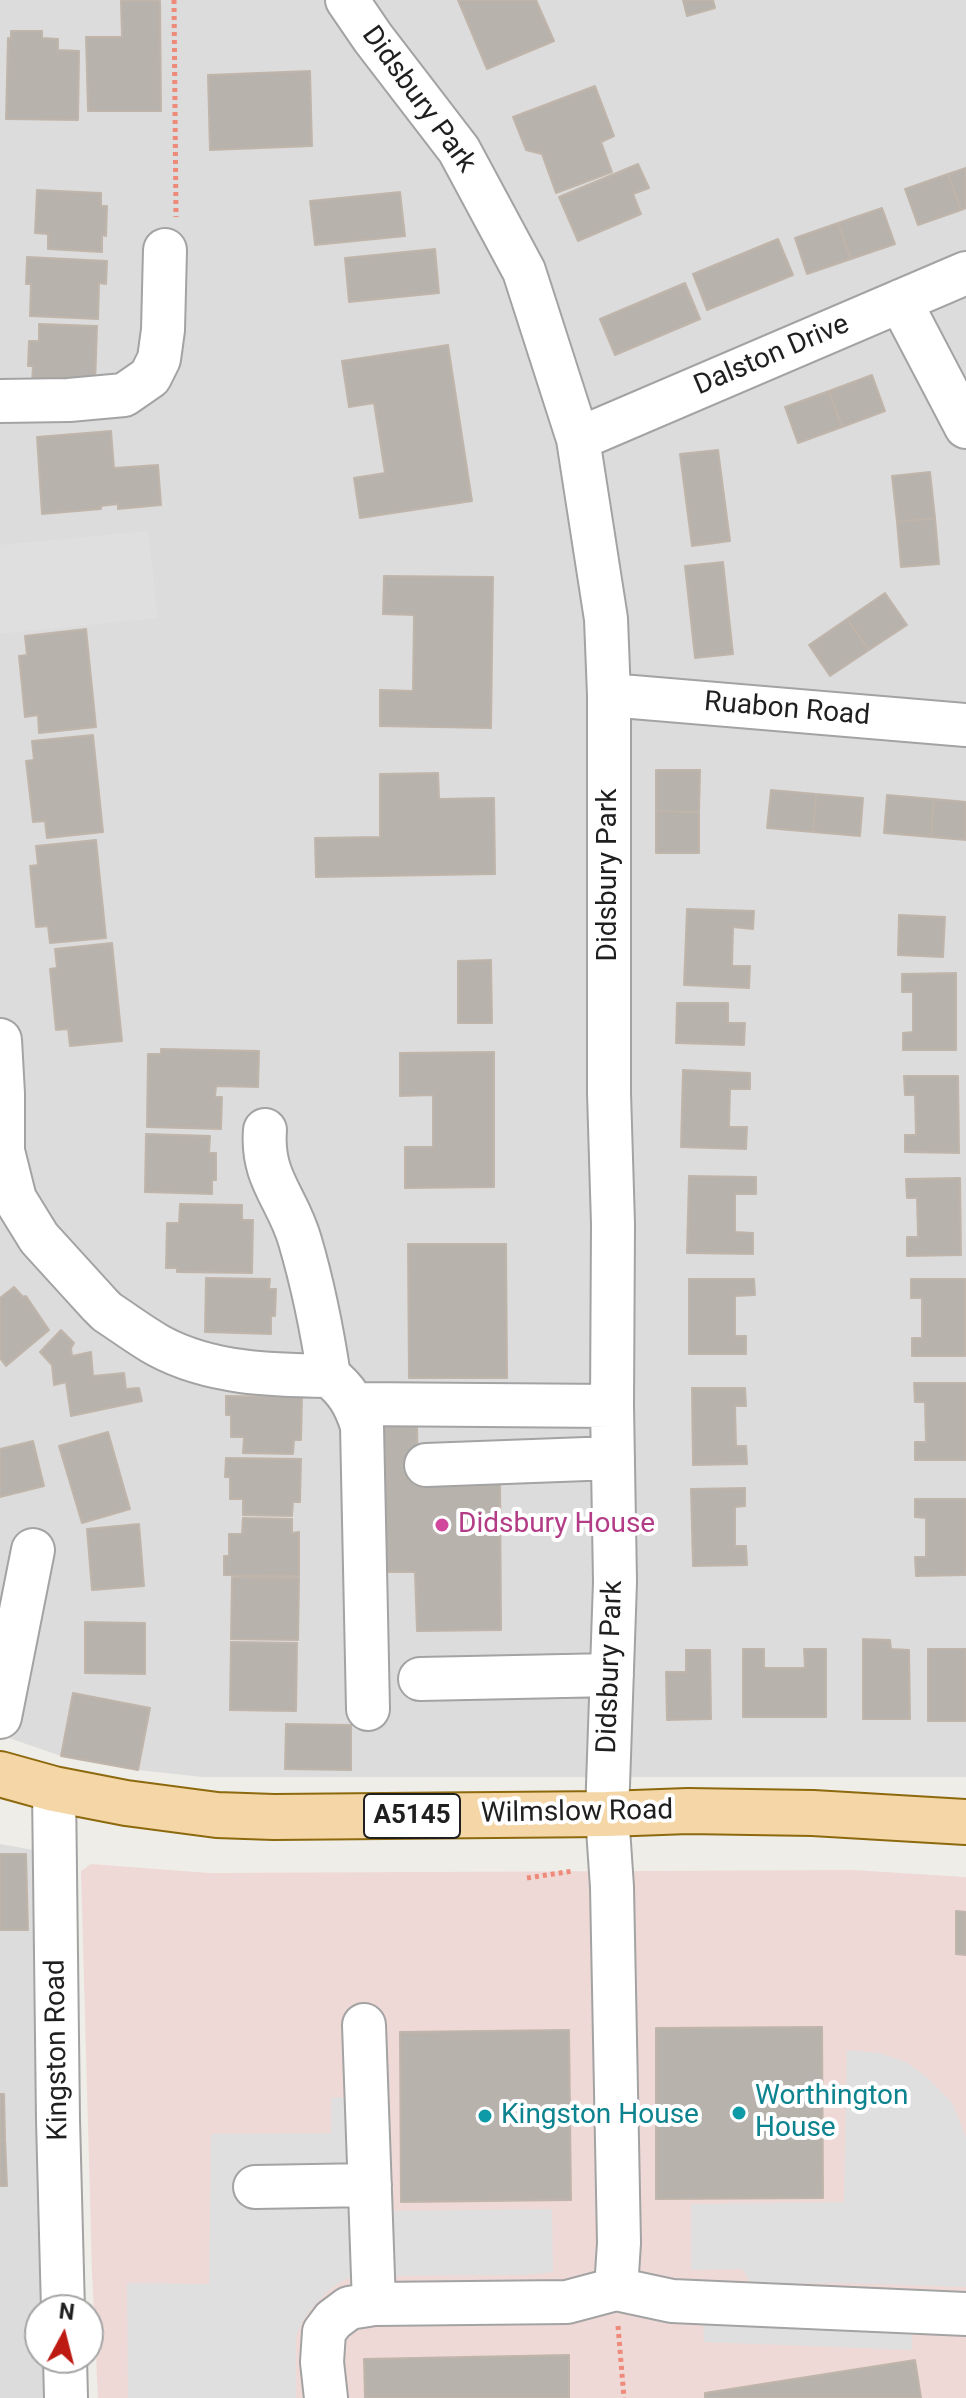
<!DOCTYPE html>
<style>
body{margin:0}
#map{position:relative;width:966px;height:2398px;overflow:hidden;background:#efede7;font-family:Roboto,sans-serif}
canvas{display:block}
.north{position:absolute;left:24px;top:2294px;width:80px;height:80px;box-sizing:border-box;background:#fff;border:2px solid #a5a5a5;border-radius:50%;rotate:7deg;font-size:22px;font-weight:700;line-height:32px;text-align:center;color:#1f1f1f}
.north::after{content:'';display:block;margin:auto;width:28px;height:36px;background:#bd1a12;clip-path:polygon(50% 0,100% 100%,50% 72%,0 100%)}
</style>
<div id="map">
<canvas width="966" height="2398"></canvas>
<div class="north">N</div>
</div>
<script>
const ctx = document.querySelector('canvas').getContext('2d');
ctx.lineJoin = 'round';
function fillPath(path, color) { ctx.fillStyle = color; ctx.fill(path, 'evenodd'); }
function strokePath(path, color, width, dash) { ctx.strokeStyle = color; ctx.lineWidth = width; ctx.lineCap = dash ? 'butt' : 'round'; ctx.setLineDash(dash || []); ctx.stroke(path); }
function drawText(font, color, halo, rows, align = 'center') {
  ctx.font = font + ' Roboto,sans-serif'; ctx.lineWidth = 8; ctx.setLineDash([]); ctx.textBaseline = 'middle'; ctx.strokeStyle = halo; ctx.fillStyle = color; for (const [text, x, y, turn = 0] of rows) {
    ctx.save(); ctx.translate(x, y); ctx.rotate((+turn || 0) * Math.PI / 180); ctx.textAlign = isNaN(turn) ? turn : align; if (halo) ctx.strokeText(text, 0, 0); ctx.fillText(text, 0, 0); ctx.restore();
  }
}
const residential = new Path2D(`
 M0 0H966V1777H202L138 1770 61 1756 0 1735Z
 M0 1844 39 1851 49 2310H40V2358H48L47 2398H0Z`);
const commercial = new Path2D(`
 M91 1864 209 1873 852 1870 966 1877V2398H98L92 2272 81 1871Z`);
const parking = new Path2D(`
 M148 531 158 618 0 634V545Z
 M847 2050 879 2053 906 2062 929 2079 953 2104 966 2138V2287L843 2283 752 2284 742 2269 691 2270V2204L844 2202Z
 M382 2096 384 2211 552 2209 553 2272 527 2275 355 2276 342 2281 329 2290 309 2311 302 2322 296 2336V2398H128L127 2283 209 2284 211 2134 331 2133V2098Z
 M703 2317 912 2325V2350L704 2342Z`);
const building = new Path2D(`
 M458 0H536L554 41 487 69Z
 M683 0H713L715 8 687 16Z
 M121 1H160L161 111H88L86 37H122Z
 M11 31H42V38L58 39V50L79 51 78 120 6 119 8 38 11 39Z
 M310 71 312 146 210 150 208 75Z
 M595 86 614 136 601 142 612 172 556 193 542 154 526 150 513 117Z
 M638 164 649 188 633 194 641 214 578 241 559 197Z
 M966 168V208L961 210 948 174Z
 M948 174 961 210 918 225 905 189Z
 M37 190 101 193V206H107L106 236 102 235V252L48 249V234L35 233Z
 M400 192 405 236 315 245 310 201Z
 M882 208 895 244 851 259 838 223Z
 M838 223 851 259 807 274 795 238Z
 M778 239 793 275 707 310 693 274Z
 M435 249 439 293 349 302 345 258Z
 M27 257 107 261 106 284 99 283 98 319 30 316 31 284H26Z
 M685 283 700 319 615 355 600 319Z
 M39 324 97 326 95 385 32 383 33 366H28L29 341H39Z
 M448 345 472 501 360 518 354 478 385 473 374 403 349 407 342 361Z
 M872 375 885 411 842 427 829 391Z
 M829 391 842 427 798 443 785 407Z
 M111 431 114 468 158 465 161 505 118 509V504L101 506V509L42 514 37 437Z
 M718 450 730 541 692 546 680 454Z
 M930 472 935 518 897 522 892 476Z
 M935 518 939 564 901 567 897 522Z
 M723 562 733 654 695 658 685 566Z
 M384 576 493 577 491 728 380 726V690L413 691 414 615 383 614Z
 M885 593 907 625 869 650 847 619Z
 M847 619 869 650 830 676 809 645Z
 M86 629 96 727 39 733 38 715 25 717 19 656 27 655 25 636Z
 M93 735 103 832 47 838 45 821 33 822 26 761 34 760 32 741Z
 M656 770H700L699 812 656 811Z
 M438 773 439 799 494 798 495 874 316 877 315 838 380 837V774Z
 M771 790 816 794 813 832 767 828Z
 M816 794 863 798 860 836 813 832Z
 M887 795 934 799 931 837 884 833Z
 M934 799 966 802V840L931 837Z
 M656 811 699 812V853H656Z
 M96 840 106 938 50 943 48 926 36 927 30 866 38 865 36 846Z
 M687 909 754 911 753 929 733 927 732 966H750L749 988 684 985Z
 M899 915 945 917 943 957 898 955Z
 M112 943 122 1041 70 1046 68 1029 56 1030 50 969 57 968 55 949Z
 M491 960 492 1023H458V961Z
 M956 973V1050H903V1033L913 1032V992H902V974Z
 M677 1003H728V1023H745L744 1045 676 1043Z
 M161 1049 259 1051 258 1087 216 1086 215 1097H222L221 1129 147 1127 148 1054H161Z
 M494 1052V1187L405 1188V1147H433V1095L400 1096V1053Z
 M683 1070 750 1073V1089H730L729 1127H747L746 1149 681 1147Z
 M904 1076H958L959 1153 905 1152V1135H916L915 1095H905Z
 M146 1134 210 1136 209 1153H216V1180H212V1194L145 1192Z
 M689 1176 756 1177V1194H735V1232L753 1233V1254L687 1253Z
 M960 1178 961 1255 907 1256V1237H918L917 1198H907L906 1179Z
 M180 1204 242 1205V1220H253L252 1273 177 1272V1268H166L167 1223H179Z
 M408 1244H506L507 1378H409Z
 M206 1278 270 1279 269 1289H276L275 1316H271V1334L205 1332Z
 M689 1279H754L755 1295 735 1296V1336H746V1354H689Z
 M911 1279H965V1356H912V1338H922V1298H911Z
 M14 1287 23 1297 26 1296 49 1330 6 1366 0 1358V1298Z
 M61 1330 74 1343 71 1348 72 1356 91 1352 93 1376 124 1373 126 1389 139 1388 142 1401 71 1416 66 1382 54 1385 52 1365 40 1352Z
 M914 1383H966V1460H915V1442H926L925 1402H915Z
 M692 1388H745L746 1406H735L736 1446H746L747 1464 693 1465Z
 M226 1396 302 1397 301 1440H294L293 1454 243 1453 244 1437H231V1415H226Z
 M382 1425H417L418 1478 500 1477 501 1630 417 1631 415 1572H384Z
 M108 1432 130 1509 82 1523 59 1446Z
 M33 1441 44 1486 0 1497V1449Z
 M226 1458 301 1459 300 1502H293L292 1516 243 1515V1499H230V1477H225Z
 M745 1488V1506L735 1507V1546H746L747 1565 693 1566 691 1489Z
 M915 1499H966V1575L916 1576 915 1557H926V1518L915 1517Z
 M243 1518 292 1519V1533L299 1532V1576L224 1575V1556H229V1534H242Z
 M139 1524 144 1586 92 1590 87 1529Z
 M232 1577 299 1578 298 1640 231 1639Z
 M85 1622 145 1623V1674L85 1673Z
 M863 1639 890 1640 891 1649 909 1650 910 1719H863Z
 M231 1642 297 1643 296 1711 230 1710Z
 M743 1649H764V1668H805L804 1649H826V1717H743Z
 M928 1649H966V1721H928Z
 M686 1650H710L711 1719 667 1720 666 1672H686Z
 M73 1693 150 1708 138 1770 61 1756Z
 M286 1724 351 1725V1770L285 1769Z
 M0 1854H26L28 1930H0Z
 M956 1911 966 1912V1955L956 1954Z
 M822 2027 823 2198 656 2199V2028Z
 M569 2030 571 2200 401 2202 400 2032Z
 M0 2094H4L5 2139 0 2140Z
 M5 2139 7 2186H0V2140Z
 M569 2355V2398H365L364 2359Z
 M915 2360 921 2398H705V2393Z`);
const path = new Path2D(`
 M174 0 176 217
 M527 1878 573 1871
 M618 2326 624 2398`);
const minor = new Path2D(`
 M347 0 373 38 459 150 524 271 578 439 606 619 609 695V1093L613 1224 612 1406 615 1582 607 1814 612 1887 619 2243 616 2289
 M900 301 966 427
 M0 401 69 400 124 395 150 377 159 359 163 330 165 250
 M578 439 966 273
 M609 695 966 725
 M0 1040 3 1094V1151L15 1199 39 1238 100 1305 107 1312C124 1323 141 1336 159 1346 211 1374 272 1375 329 1376
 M265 1130C261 1179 288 1198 300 1241 313 1285 322 1330 329 1376
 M329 1376C347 1390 355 1404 362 1426L368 1709
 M355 1404 612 1406
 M426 1465 613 1458
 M420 1679 612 1675
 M0 1717 33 1550
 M54 1789 58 2120 63 2310
 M364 2025 374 2304
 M255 2187 370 2185
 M65 2358 66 2398
 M326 2398 322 2362 324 2332 333 2320 349 2308 374 2304 567 2302 616 2289 672 2301 966 2314`);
const major = new Path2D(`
 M0 1774 54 1789 126 1803 217 1815 274 1817 607 1814 688 1811 813 1813 966 1822`);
const markers = [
 [442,1525,8,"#d1479c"],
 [739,2113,8,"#0f9aa8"],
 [485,2116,8,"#0f9aa8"]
];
const shields = [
 [412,1816,96]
];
const shieldNames = [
 ["A5145",412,1816]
];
const streetNames = [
 ["Didsbury Park",418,100,54],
 ["Dalston Drive",772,356,-23],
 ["Ruabon Road",787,710,5],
 ["Didsbury Park",609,875,-90],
 ["Didsbury Park",611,1667,-88],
 ["Wilmslow Road",577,1813,-1],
 ["Kingston Road",58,2050,-91]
];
const hotelNames = [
 ["Didsbury House",458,1525]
];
const cultureNames = [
 ["Worthington",755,2097],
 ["House",755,2129],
 ["Kingston House",501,2116]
];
fillPath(residential, '#dddcdc');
fillPath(commercial, '#eed9d7');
fillPath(parking, '#dfdfdf');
fillPath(building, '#b8b2ac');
strokePath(building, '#c0b5aa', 2);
strokePath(minor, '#a3a3a3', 46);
strokePath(major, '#8d690d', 48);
strokePath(path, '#ee8a79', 5, [4, 4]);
strokePath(minor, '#fff', 42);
strokePath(major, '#f4d6a7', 44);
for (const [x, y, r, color] of markers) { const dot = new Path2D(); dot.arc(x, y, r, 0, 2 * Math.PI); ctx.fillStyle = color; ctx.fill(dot); strokePath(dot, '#fff', 3); }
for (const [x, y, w] of shields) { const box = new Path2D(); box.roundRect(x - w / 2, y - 22, w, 44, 6); ctx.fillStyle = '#fff'; ctx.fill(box); strokePath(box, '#1f1f1f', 2); }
drawText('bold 26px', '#1f1f1f', null, shieldNames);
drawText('28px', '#1f1f1f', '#fff', streetNames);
drawText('28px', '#b23c85', '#fff', hotelNames, 'left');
drawText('28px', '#0d838f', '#fff', cultureNames, 'left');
</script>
